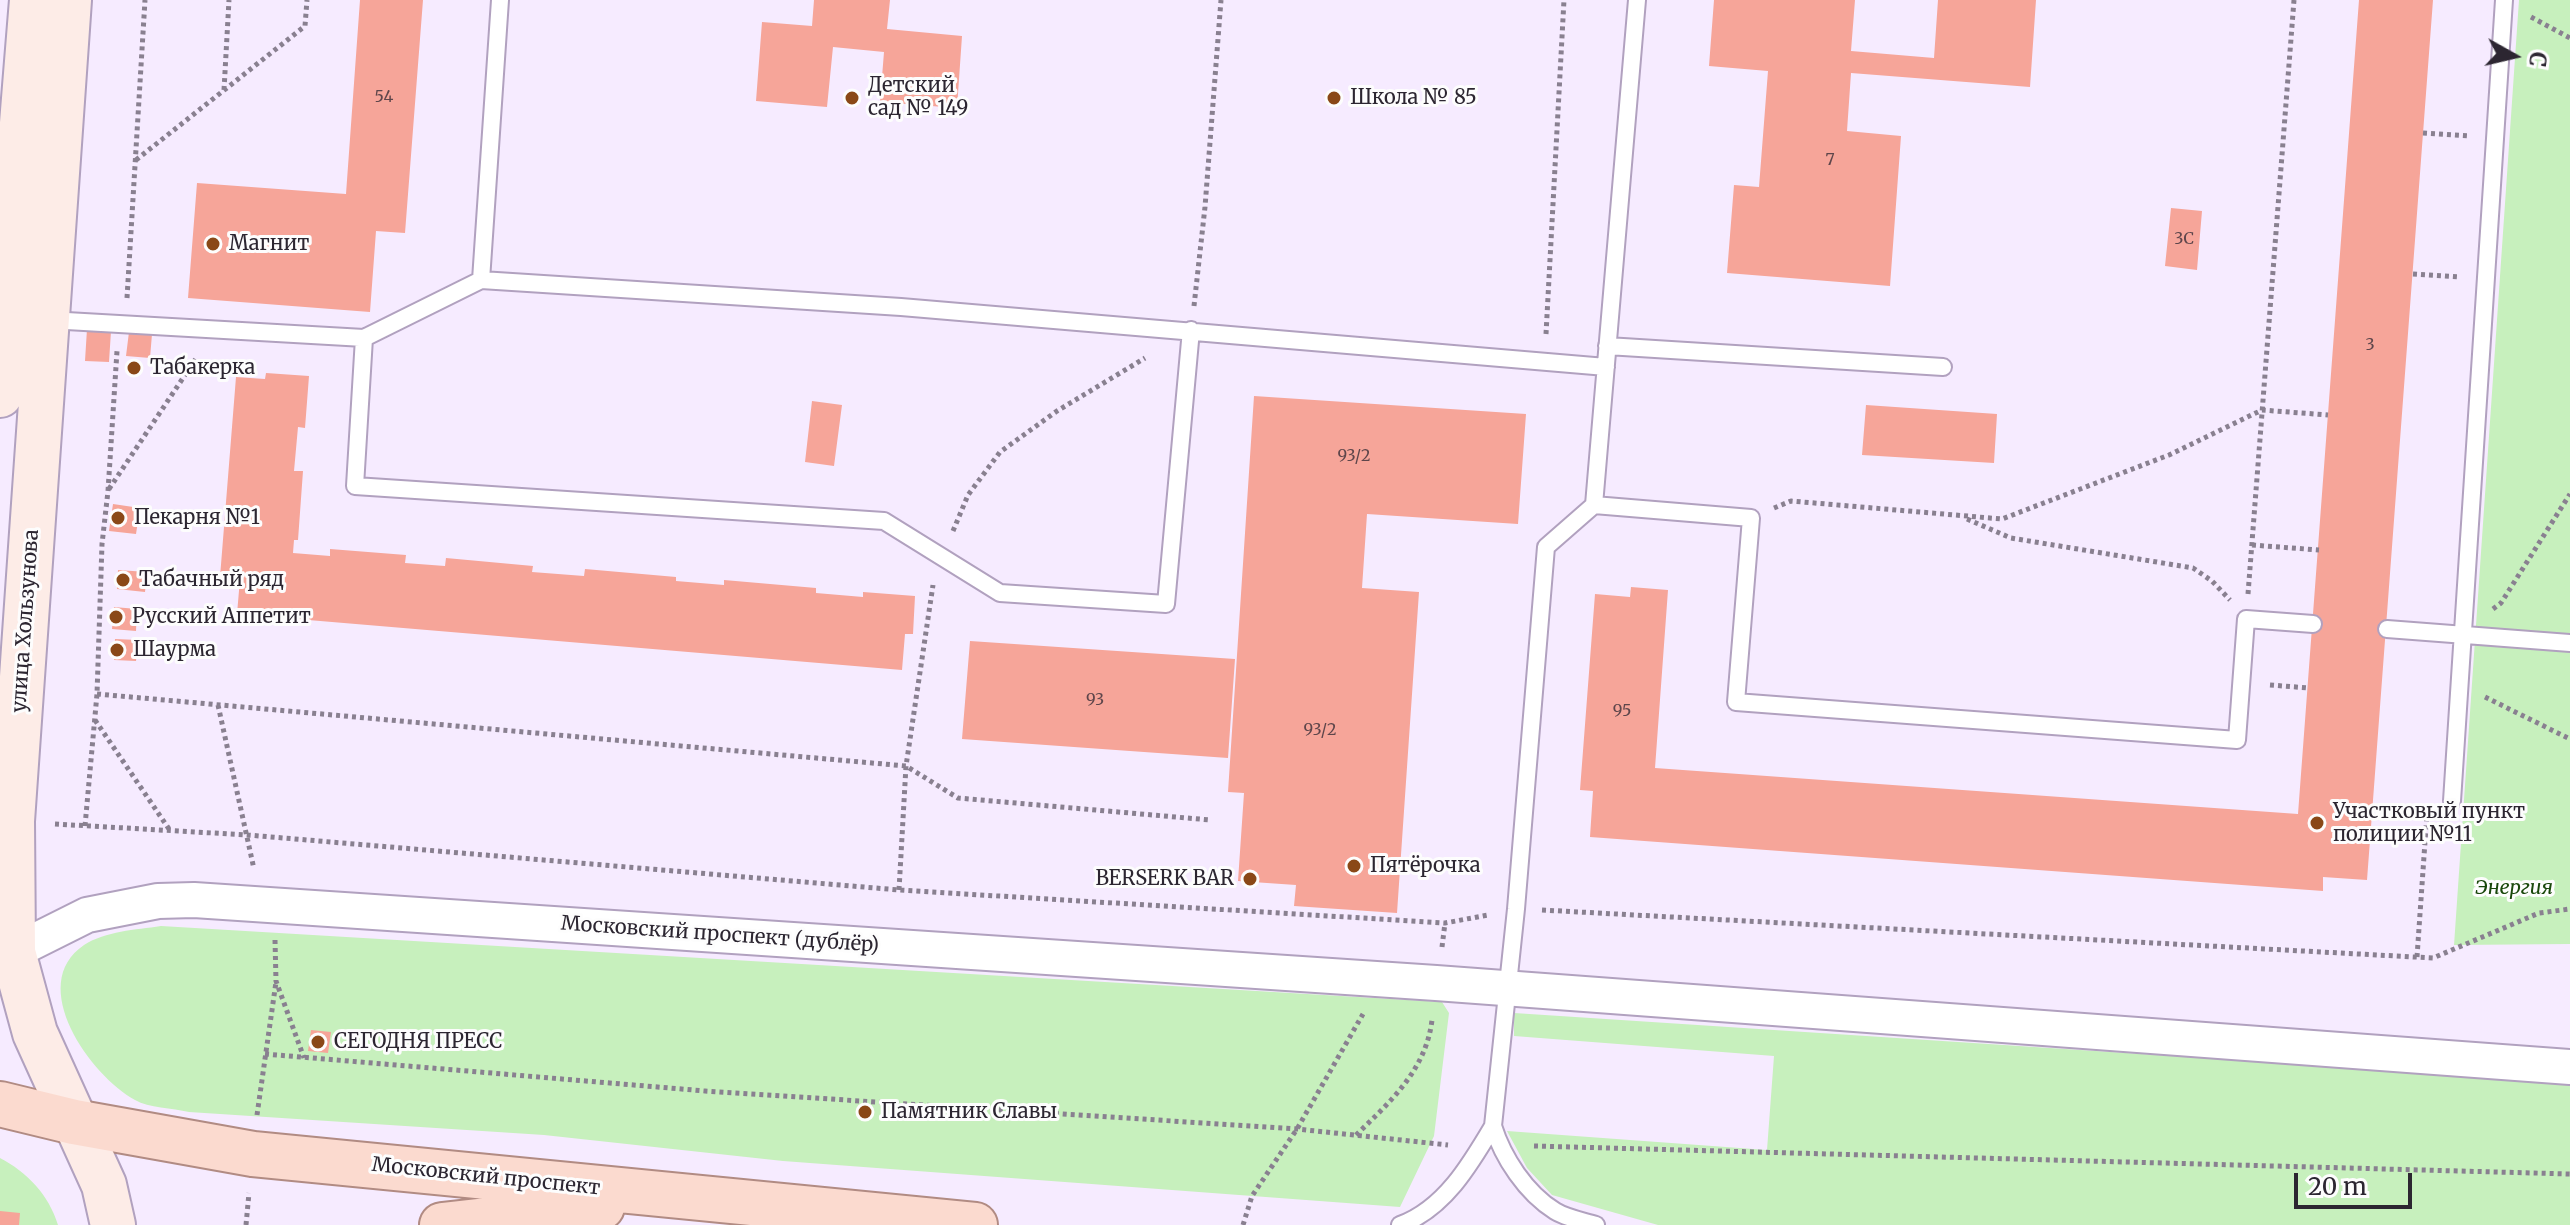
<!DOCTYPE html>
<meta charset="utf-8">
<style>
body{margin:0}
#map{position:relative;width:2570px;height:1225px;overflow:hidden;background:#f6ebff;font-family:Merriweather,serif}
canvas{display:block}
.north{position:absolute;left:2474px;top:16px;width:80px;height:80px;-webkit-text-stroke:6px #fdfdfd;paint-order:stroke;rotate:98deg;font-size:22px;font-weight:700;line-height:32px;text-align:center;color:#2c2631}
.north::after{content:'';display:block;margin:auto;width:28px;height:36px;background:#2c2631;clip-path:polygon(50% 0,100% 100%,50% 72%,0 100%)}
.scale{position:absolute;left:2294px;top:1173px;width:118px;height:36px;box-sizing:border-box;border:4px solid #2c2631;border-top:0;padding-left:10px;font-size:24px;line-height:28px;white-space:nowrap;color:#2c2631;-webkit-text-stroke:6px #fdfdfd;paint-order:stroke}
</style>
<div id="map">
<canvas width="2570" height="1225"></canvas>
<div class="north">С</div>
<div class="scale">20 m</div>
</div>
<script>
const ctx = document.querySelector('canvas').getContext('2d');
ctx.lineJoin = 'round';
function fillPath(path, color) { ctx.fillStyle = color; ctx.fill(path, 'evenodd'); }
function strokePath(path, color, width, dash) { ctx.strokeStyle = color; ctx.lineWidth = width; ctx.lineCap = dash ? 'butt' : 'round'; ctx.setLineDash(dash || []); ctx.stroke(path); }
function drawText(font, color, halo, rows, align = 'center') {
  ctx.font = font + ' Merriweather,serif'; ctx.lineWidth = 6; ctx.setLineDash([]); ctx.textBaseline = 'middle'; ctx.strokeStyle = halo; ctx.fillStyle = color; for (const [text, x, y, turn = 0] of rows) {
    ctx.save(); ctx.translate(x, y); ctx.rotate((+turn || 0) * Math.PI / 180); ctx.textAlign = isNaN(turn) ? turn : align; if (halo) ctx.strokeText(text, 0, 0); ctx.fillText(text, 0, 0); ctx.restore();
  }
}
const green = new Path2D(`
 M2519 0H2570V944L2454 945Z
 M161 926 1442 1002 1449 1013 1434 1136 1400 1207 783 1161 544 1135 189 1112C172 1108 149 1108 135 1100 91 1076 25 985 84 945 106 931 135 930 161 926Z
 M1514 1013 2570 1082V1225H1658L1552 1195 1527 1168 1507 1131 1767 1150 1774 1056 1514 1036Z
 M0 1158C27 1172 49 1195 58 1225H0Z`);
const building = new Path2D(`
 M360 0H423L405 233 376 231 370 312 188 298 197 183 346 194Z
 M814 0H890L887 29 962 36 957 108 880 102 884 52 833 47 827 107 756 101 762 22 812 26Z
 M1714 0H1855L1851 51 1934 58 1938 0H2036L2030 87 1851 73 1847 131 1901 136 1890 286 1727 273 1734 185 1759 187 1768 71 1709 66Z
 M2359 0H2433L2367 880 2323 877V891L1590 837 1593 791 1580 790 1595 594 1630 597 1631 587 1668 590 1655 768 2298 814Z
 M2171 208 2202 211 2197 270 2165 266Z
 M87 329 111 331 109 362 85 361Z
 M129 332 152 334 150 358 126 356Z
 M266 373 309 376 305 428 298 427 294 471H303L298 540H294L293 553 330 556V549L406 555 405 563 445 566 446 558 533 566 532 572 584 576 585 569 676 577V581L724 585V580L816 588V593L863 597V592L915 596 913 634H905L902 670 237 614 240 579 220 577 236 377 265 379Z
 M1254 396 1526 414 1518 524 1367 514 1362 588 1419 592 1397 913 1294 906 1296 885 1238 881 1244 793 1228 792Z
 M812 401 842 405 834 466 805 462Z
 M1866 405 1997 414 1994 463 1862 455Z
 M113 504 140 508 136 534 109 531Z
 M118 570 147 572 145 592 117 589Z
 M114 607 137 609 136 631 112 629Z
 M115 639 138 640 136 661 114 660Z
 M970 641 1235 659 1228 758 962 739Z
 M311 1030 331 1032 328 1053 308 1051Z
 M0 1211 20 1213 19 1225H0Z`);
const path = new Path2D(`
 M2531 17 2570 38
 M224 90 229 0
 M2423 133 2470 136
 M136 160 305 26 307 0
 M2413 274 2460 277
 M127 298 145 0
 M1194 306 1205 207 1221 0
 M1546 334 1564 0
 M109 489 197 357
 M1774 508 1791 501 2002 519 2169 455 2262 410 2328 415
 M1967 519 2011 538 2193 568 2212 581 2230 600
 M953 531 968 495 1000 452 1057 411 1145 358
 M2252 545 2319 550
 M2248 594 2294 0
 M2493 609 2501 603 2570 494
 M2270 685 2309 688
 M97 694 906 766 958 798 1210 820
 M2485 697 2570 739
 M218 705 254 869
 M95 720 169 829
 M55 824 248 835 899 890 1445 923 1488 915
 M85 826 97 694 102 544 108 491 117 351
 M899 890 906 766 933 585
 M1542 910 2433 958 2539 913 2570 909
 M275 940 276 981 304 1058
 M1442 947 1445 923
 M2417 957 2427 813
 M265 1054 705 1091 1297 1129 1448 1145
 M257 1115 276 982
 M1356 1135C1390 1102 1426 1070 1432 1020
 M1534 1146 2570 1174
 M246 1225 249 1193
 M1243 1225 1252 1196 1297 1129 1363 1014`);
const lane = new Path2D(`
 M481 280 901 307 1606 367
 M49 320 364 338 481 280 500 0
 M364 338 355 486 884 521 1000 593 1166 604 1191 330
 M1607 346 1943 367
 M1594 505 1751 518 1736 702 2237 740 2246 619 2313 624
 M2387 629 2570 643
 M2452 801 2504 0
 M1400 1225C1444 1209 1470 1165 1493 1126
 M1596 1225C1583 1221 1566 1218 1555 1211 1526 1193 1503 1158 1493 1126L1516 909 1546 547 1594 505 1637 0`);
const street = new Path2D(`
 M13 952 87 915 158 901 194 900 1436 983 2570 1067`);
const secondary = new Path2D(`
 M69 0 12 821 13 952 35 1033 104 1185 113 1225
 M0 395 32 0`);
const primary = new Path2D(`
 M0 1104 74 1122 253 1154 975 1225
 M442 1225 602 1207`);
const markers = [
 [852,98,8,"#8a4817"],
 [1334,98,8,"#8a4817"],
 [213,244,8,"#8a4817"],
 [134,368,8,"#8a4817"],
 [118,518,8,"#8a4817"],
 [123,580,8,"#8a4817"],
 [116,617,8,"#8a4817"],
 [117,650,8,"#8a4817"],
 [2317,823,8,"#8a4817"],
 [1354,866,8,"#8a4817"],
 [1250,879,8,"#8a4817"],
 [318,1042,8,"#8a4817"],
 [865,1112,8,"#8a4817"]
];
const numberNames = [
 ["54",384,97],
 ["7",1830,160],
 ["3С",2184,239],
 ["3",2370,345],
 ["93/2",1354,456],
 ["93",1095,700],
 ["95",1622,711],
 ["93/2",1320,730]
];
const poiNames = [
 ["Детский",868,86],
 ["сад № 149",868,109],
 ["Школа № 85",1350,98],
 ["Магнит",229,244],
 ["Табакерка",150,368],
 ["Пекарня №1",134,518],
 ["Табачный ряд",139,580],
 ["Русский Аппетит",132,617],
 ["Шаурма",133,650],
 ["Участковый пункт",2333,812],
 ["полиции №11",2333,835],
 ["Пятёрочка",1370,866],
 ["BERSERK BAR",1234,879,"right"],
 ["СЕГОДНЯ ПРЕСС",334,1042],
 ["Памятник Славы",881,1112]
];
const streetNames = [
 ["улица Хользунова",26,621,-86],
 ["Московский проспект (дублёр)",720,935,4],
 ["Московский проспект",486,1177,6]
];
const parkNames = [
 ["Энергия",2514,888]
];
fillPath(green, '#c7f0bd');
fillPath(building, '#f6a599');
strokePath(lane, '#b1a1bf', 20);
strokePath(street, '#b1a1bf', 38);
strokePath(secondary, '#b1a1bf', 48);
strokePath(primary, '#b18b83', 48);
strokePath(path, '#898090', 5, [4, 4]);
strokePath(lane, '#fff', 16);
strokePath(street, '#fff', 34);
strokePath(secondary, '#fdece7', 44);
strokePath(primary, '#fbdacf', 44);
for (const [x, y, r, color] of markers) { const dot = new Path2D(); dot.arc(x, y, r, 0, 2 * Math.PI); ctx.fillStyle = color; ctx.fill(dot); strokePath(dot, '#fdfdfd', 3); }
drawText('16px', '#5e464b', null, numberNames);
drawText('20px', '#2c2631', '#fdfdfd', poiNames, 'left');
drawText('20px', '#2c2631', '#fdfdfd', streetNames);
drawText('italic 20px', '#19480b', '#fdfdfd', parkNames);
</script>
